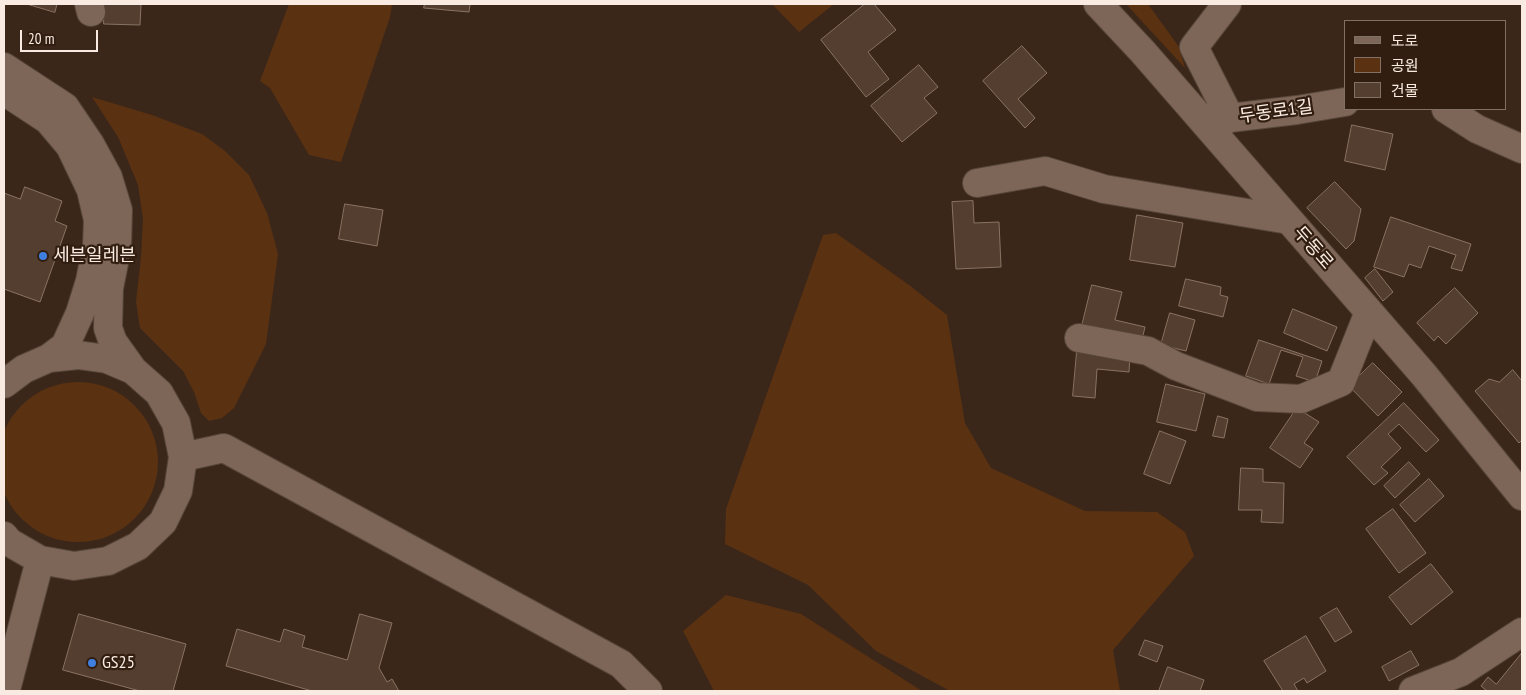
<!DOCTYPE html>
<meta charset="utf-8">
<style>
body{margin:0}
#map{position:relative;width:1526px;height:695px;overflow:hidden;background:#3b271a;font-family:"PT Sans Narrow","Noto Sans KR",sans-serif}
canvas{display:block}
.frame{position:absolute;inset:0;border:5px solid #f9ebe2;pointer-events:none}
.legend{position:absolute;left:1344px;top:20px;width:162px;height:90px;box-sizing:border-box;background:#311e10;border:1px solid #817064;margin:0;padding:6px 9px;list-style:none;font-size:15px;color:#f9ebe2}
.legend li{display:flex;align-items:center;gap:10px;height:25px}
.legend b{width:25px;border:1px solid #817064}
.scale{position:absolute;left:20px;top:30px;width:78px;height:22px;box-sizing:border-box;border:2px solid #f9ebe2;border-top:0;padding-left:6px;font-size:15px;line-height:18px;white-space:nowrap;color:#f9ebe2;-webkit-text-stroke:4px #311e10;paint-order:stroke}
</style>
<div id="map">
<canvas width="1526" height="695"></canvas>
<div class="frame"></div>
<ul class="legend">
<li><b style="height:6px;background:#7d6657"></b>도로</li>
<li><b style="height:14px;background:#5a3111"></b>공원</li>
<li><b style="height:14px;background:#533e2f"></b>건물</li>
</ul>
<div class="scale">20 m</div>
</div>
<script>
const ctx = document.querySelector('canvas').getContext('2d');
ctx.lineJoin = 'round';
function fillPath(path, color) { ctx.fillStyle = color; ctx.fill(path, 'evenodd'); }
function strokePath(path, color, width, dash) { ctx.strokeStyle = color; ctx.lineWidth = width; ctx.lineCap = dash ? 'butt' : 'round'; ctx.setLineDash(dash || []); ctx.stroke(path); }
function drawText(font, color, halo, rows, align = 'center') {
  ctx.font = font + ' "PT Sans Narrow","Noto Sans KR",sans-serif'; ctx.lineWidth = 4.5; ctx.setLineDash([]); ctx.textBaseline = 'middle'; ctx.strokeStyle = halo; ctx.fillStyle = color; for (const [text, x, y, turn = 0] of rows) {
    ctx.save(); ctx.translate(x, y); ctx.rotate((+turn || 0) * Math.PI / 180); ctx.textAlign = isNaN(turn) ? turn : align; if (halo) ctx.strokeText(text, 0, 0); ctx.fillText(text, 0, 0); ctx.restore();
  }
}
const green = new Path2D(`
 M289 4H392L390 17 341 162 309 155 270 88 260 81Z
 M772 4H834L799 32Z
 M1126 4H1148L1179 47 1185 68Z
 M92 97 152 115 202 134 225 151 249 175 267 213 278 254 266 344 234 408 222 418 209 421 201 413 194 392 183 371 140 328 136 302 141 257 143 219 138 185 118 137Z
 M836 233 909 285 947 315 965 423 991 468 1085 511 1157 512 1185 532 1194 556 1113 650 1120 691H950L876 651 808 585 725 544 726 509 823 235Z
 M-2 462a80 80 0 1 1 160 0a80 80 0 1 1-160 0Z
 M726 595 801 614 922 691H714L683 631Z`);
const building = new Path2D(`
 M27 4H57L55 12Z
 M104 4H141L140 25 104 24Z
 M425 4H470L469 12 424 8Z
 M865 4H874L896 30 868 52 889 79 866 97 821 40Z
 M1022 46 1047 73 1018 99 1035 118 1025 128 983 81Z
 M919 65 938 87 924 98 937 113 902 142 871 106Z
 M1352 125 1393 134 1385 170 1345 161Z
 M1335 182 1361 209 1354 241 1346 249 1307 208Z
 M25 187 62 201 55 221 67 226 40 302 4 289V193L20 199Z
 M973 201 974 223 999 222 1001 267 956 269 952 202Z
 M345 204 383 210 377 246 339 239Z
 M1137 215 1183 223 1175 267 1130 260Z
 M1391 217 1471 244 1462 271 1451 268 1456 255 1429 246 1421 268 1409 264 1404 277 1374 267Z
 M1375 269 1393 292 1383 301 1365 278Z
 M1186 279 1221 287 1220 295 1228 297 1223 317 1179 306Z
 M1092 285 1122 292 1115 320 1145 327 1142 340 1082 326Z
 M1455 288 1478 313 1446 344 1438 336 1434 341 1417 323Z
 M1293 309 1337 327 1327 351 1284 333Z
 M1170 313 1195 320 1186 351 1161 345Z
 M1259 340 1322 361 1315 382 1296 376 1303 357 1281 350 1269 384 1246 376Z
 M1077 352 1130 355 1129 372 1097 369 1095 398 1073 396Z
 M1373 363 1402 392 1378 416 1349 386Z
 M1513 370 1522 381V440L1519 443 1475 391 1489 379 1499 382Z
 M1166 384 1205 394 1196 431 1157 422Z
 M1404 403 1439 440 1426 452 1399 424 1388 434 1401 448 1381 467 1388 473 1374 485 1347 457Z
 M1297 408 1319 422 1304 443 1313 449 1300 468 1270 448Z
 M1218 416 1228 419 1224 438 1213 436Z
 M1160 431 1186 441 1170 484 1144 474Z
 M1409 462 1420 474 1395 498 1384 486Z
 M1241 468 1263 469V482L1284 483 1283 523 1261 522 1262 510H1239Z
 M1429 479 1444 496 1415 522 1400 505Z
 M1393 509 1426 553 1399 573 1366 529Z
 M1431 564 1453 592 1411 625 1389 597Z
 M1337 608 1352 632 1335 642 1320 618Z
 M79 614 186 644 173 691H140L63 670Z
 M360 614 392 623 379 668 387 682 392 679 399 691H312L226 666 237 629 280 642 284 629 305 636 302 647 347 660Z
 M1306 636 1326 671 1307 683 1304 678 1294 684 1298 691H1283L1264 661Z
 M1145 640 1163 646 1157 662 1139 655Z
 M1411 651 1419 665 1389 681 1382 667Z
 M1522 653V691H1487L1481 686 1488 677 1496 684Z
 M1168 667 1204 680 1200 691H1159Z`);
const minor = new Path2D(`
 M89 4 91 12
 M1098 4 1143 52 1424 375 1522 496
 M1227 4 1194 47 1230 118
 M4 67 65 107 90 144 108 177 118 210 117 248 109 288 108 328 113 342 133 370
 M4 91 48 120 70 146 91 190 98 220 97 245 90 281 80 313 65 346 49 358
 M1446 109 1477 129 1522 149
 M1209 128 1230 118 1297 110 1345 102
 M977 183 1045 171 1104 189 1289 220
 M1079 338 1148 351 1176 366 1257 397 1301 399 1341 382 1369 312
 M4 384 24 369 49 358 78 355 107 359 133 370 159 393 176 423 183 457 178 491 163 522 138 546 108 561 74 566 40 560 9 542 4 536
 M183 457 224 448 621 664 648 691
 M7 686 40 560
 M1413 691 1461 672 1522 632`);
const markers = [
 [43,256,5,"#3f7fe0"],
 [92,663,5,"#3f7fe0"]
];
const streetNames = [
 ["두동로1길",1276,112,-8],
 ["두동로",1313,248,49]
];
const poiNames = [
 ["세븐일레븐",53,256],
 ["GS25",102,663]
];
fillPath(green, '#5a3111');
fillPath(building, '#533e2f');
strokePath(building, '#8a7363', 1);
strokePath(minor, '#564539', 30);
strokePath(minor, '#7d6657', 28);
for (const [x, y, r, color] of markers) { const dot = new Path2D(); dot.arc(x, y, r, 0, 2 * Math.PI); ctx.fillStyle = color; ctx.fill(dot); strokePath(dot, '#311e10', 2); }
drawText('18px', '#f9ebe2', '#311e10', streetNames);
drawText('18px', '#f9ebe2', '#311e10', poiNames, 'left');
</script>
